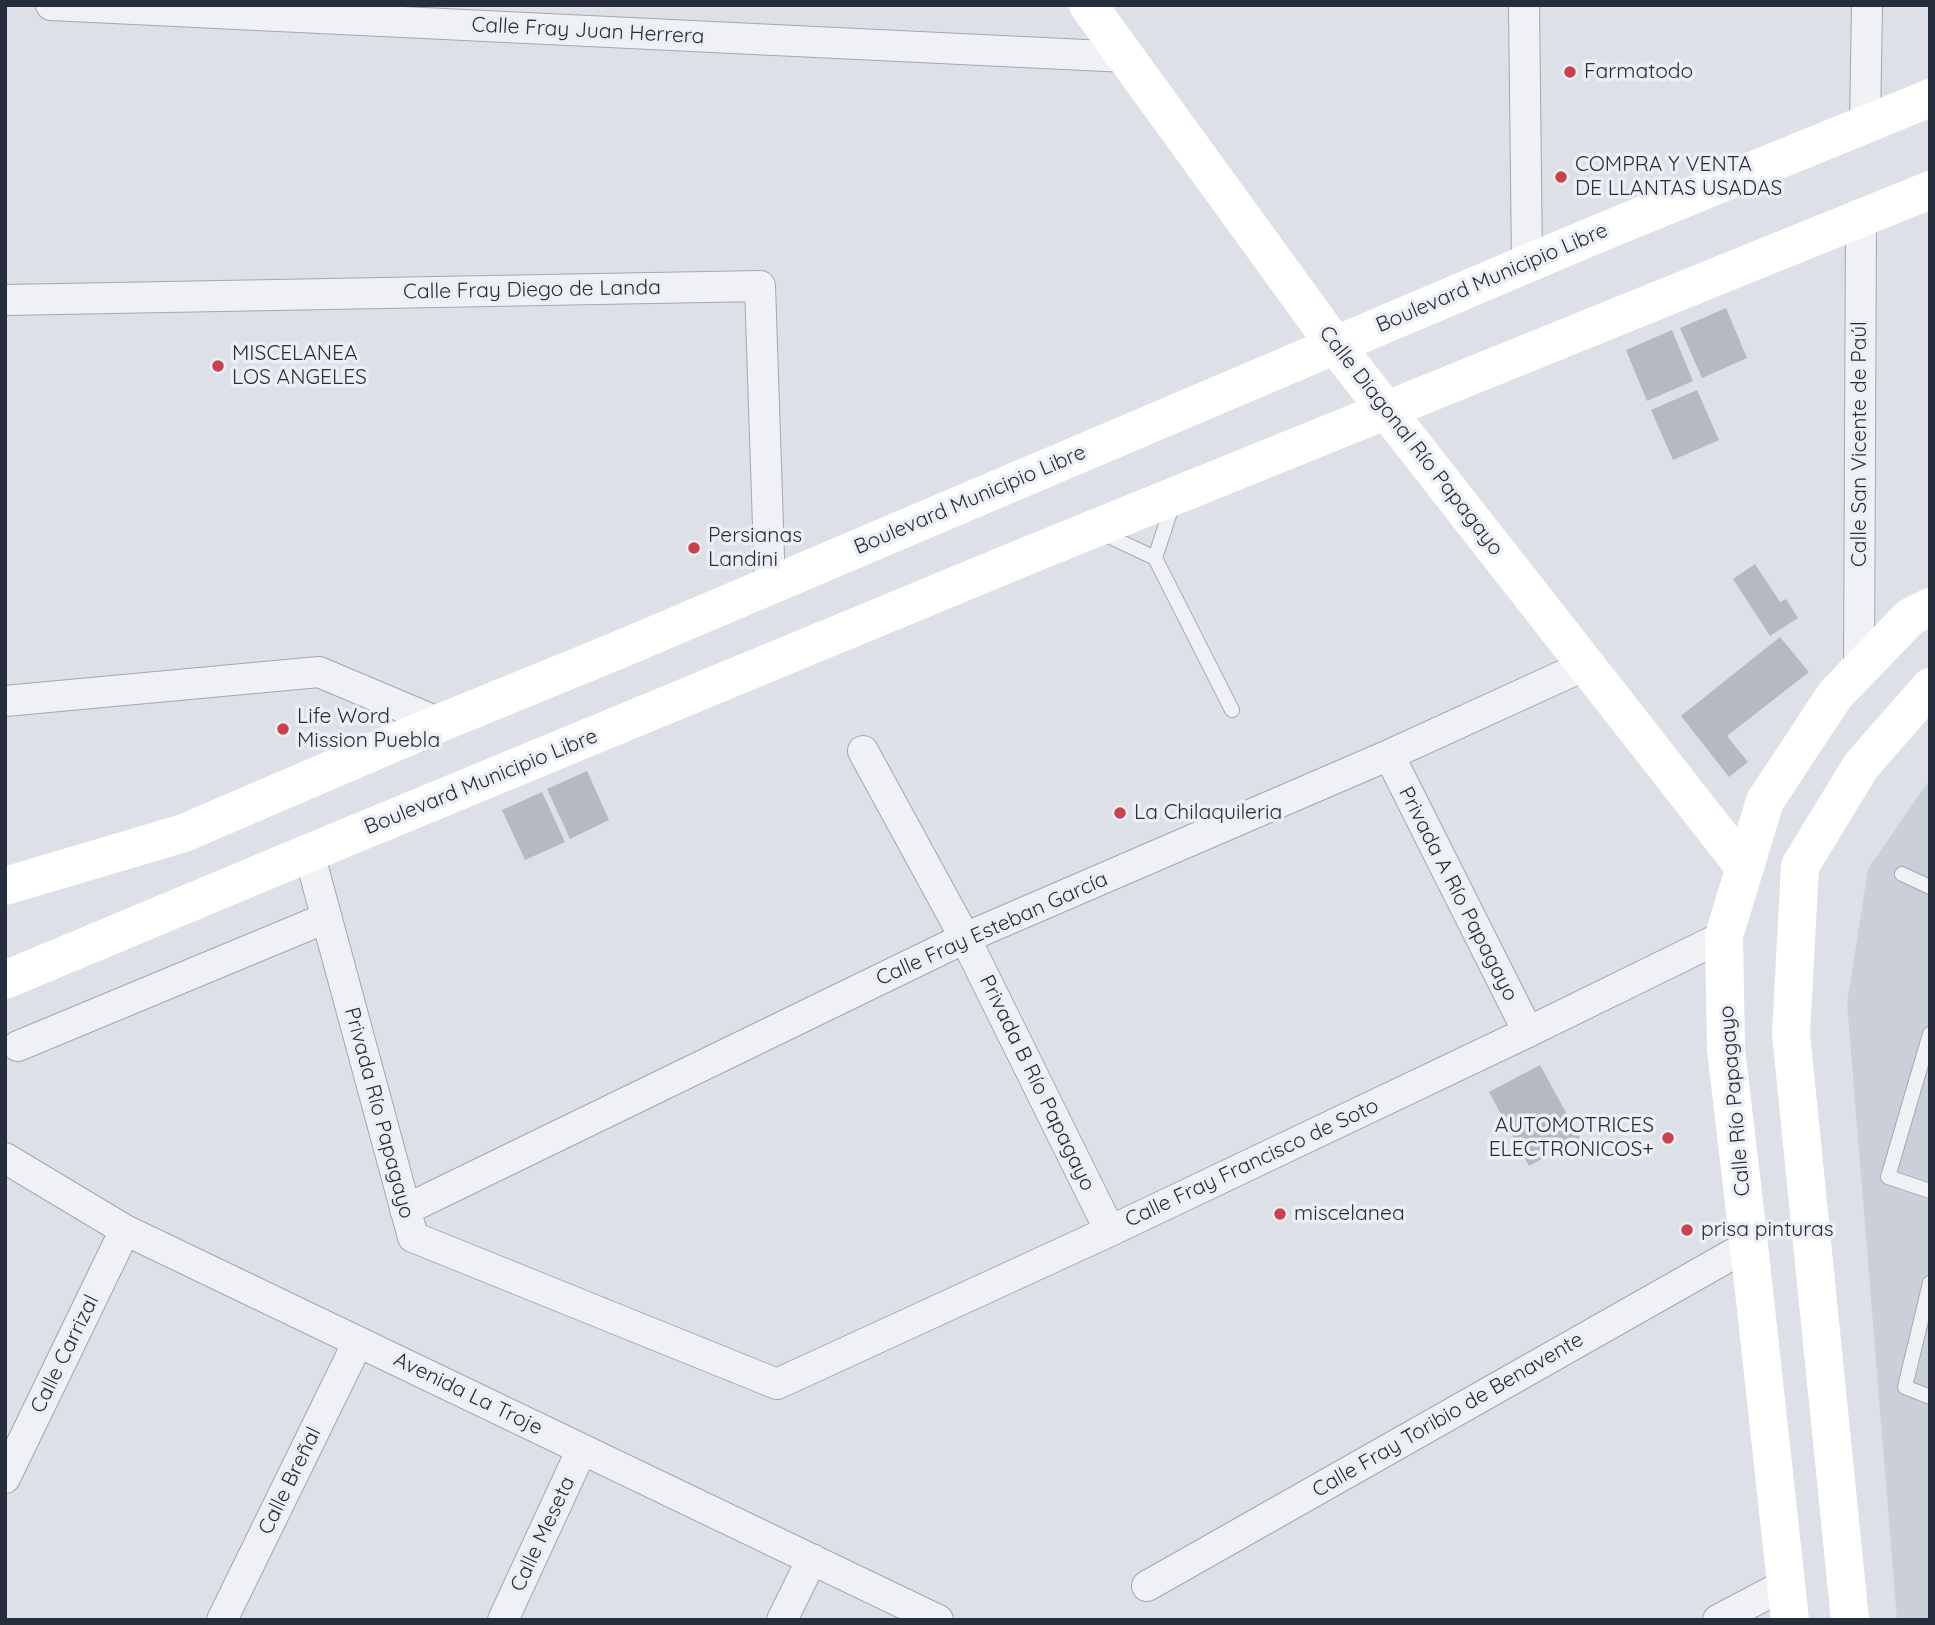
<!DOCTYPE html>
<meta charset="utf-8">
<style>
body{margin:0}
#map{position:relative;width:1935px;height:1625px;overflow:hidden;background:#dde0e7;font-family:Quicksand,sans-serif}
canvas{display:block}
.frame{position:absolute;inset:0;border:7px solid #262d3d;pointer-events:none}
</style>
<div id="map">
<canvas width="1935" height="1625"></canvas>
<div class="frame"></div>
</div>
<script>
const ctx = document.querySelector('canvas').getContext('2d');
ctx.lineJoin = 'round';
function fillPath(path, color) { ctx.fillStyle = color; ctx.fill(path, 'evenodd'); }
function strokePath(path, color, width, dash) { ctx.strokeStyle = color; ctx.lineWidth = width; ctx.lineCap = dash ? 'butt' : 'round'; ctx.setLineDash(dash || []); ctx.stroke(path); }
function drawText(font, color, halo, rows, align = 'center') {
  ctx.font = font + ' Quicksand,sans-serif'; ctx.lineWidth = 7; ctx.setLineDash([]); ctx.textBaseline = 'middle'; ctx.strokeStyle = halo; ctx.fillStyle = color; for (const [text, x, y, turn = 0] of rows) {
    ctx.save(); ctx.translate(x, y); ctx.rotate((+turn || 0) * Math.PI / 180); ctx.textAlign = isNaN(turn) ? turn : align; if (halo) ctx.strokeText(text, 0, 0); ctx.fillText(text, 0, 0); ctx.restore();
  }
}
const built = new Path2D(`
 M1930 779V1620H1897L1847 1003 1868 869Z`);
const building = new Path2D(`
 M1726 308 1747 358 1702 378 1680 328Z
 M1672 330 1693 381 1647 401 1626 350Z
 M1697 390 1719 440 1673 460 1651 410Z
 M1755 564 1780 602 1786 599 1798 618 1770 636 1733 579Z
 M1780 637 1809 672 1727 736 1748 762 1729 777 1681 716Z
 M587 771 609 820 570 839 547 789Z
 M542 792 565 842 525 860 502 810Z
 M1540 1065 1580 1138 1529 1166 1489 1092Z`);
const lane = new Path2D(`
 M1102 533 1155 558 1232 710
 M1155 558 1173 503
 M1902 874 1930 887
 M1930 1034 1888 1177 1930 1191
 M1930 1283 1905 1387 1930 1397`);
const street = new Path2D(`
 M51 5 1126 57
 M1524 5 1527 263
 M1865 125 1867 5
 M5 300 760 286 770 586
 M1859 670 1861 218
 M5 701 319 672 440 723
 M863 751 965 938 1110 1231
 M1389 755 1528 1032
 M309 853 413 1237 777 1384 1110 1231 1528 1032 1724 936
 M18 1046 326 918
 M5 1158 125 1230 938 1620
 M405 1210 965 938 1389 755 1586 665
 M5 1478 125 1230
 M1147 1586 1749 1245
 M222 1620 358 1342
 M503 1620 582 1449
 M782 1620 812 1559
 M1718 1620 1786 1584`);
const secondary = new Path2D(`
 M1088 5 1335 345 1745 868
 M5 886 184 833 440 723 621 649 1590 237 1930 98
 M5 980 309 853 1039 551 1930 190
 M1790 1620 1749 1245 1726 1049 1724 936 1765 801 1835 695 1910 617 1930 607
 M1850 1620 1791 1034 1800 866 1861 766 1930 687`);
const markers = [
 [1570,72,7,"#cd414d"],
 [1561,177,7,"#cd414d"],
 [218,366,7,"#cd414d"],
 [694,548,7,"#cd414d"],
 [283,729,7,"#cd414d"],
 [1120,813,7,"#cd414d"],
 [1668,1138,7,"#cd414d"],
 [1280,1214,7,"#cd414d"],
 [1687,1230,7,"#cd414d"]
];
const streetNames = [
 ["Calle Fray Juan Herrera",588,31,3],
 ["Boulevard Municipio Libre",1492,278,-23],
 ["Calle Fray Diego de Landa",532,290,-1],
 ["Calle Diagonal Río Papagayo",1411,441,52],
 ["Calle San Vicente de Paúl",1860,444,-90],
 ["Boulevard Municipio Libre",970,500,-23],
 ["Boulevard Municipio Libre",481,782,-22],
 ["Privada A Río Papagayo",1458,894,63],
 ["Calle Fray Esteban García",992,929,-24],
 ["Privada B Río Papagayo",1037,1083,64],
 ["Calle Río Papagayo",1735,1101,-95],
 ["Privada Río Papagayo",379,1113,75],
 ["Calle Fray Francisco de Soto",1252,1163,-25],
 ["Calle Carrizal",65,1354,-64],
 ["Avenida La Troje",468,1394,26],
 ["Calle Fray Toribio de Benavente",1448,1415,-30],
 ["Calle Breñal",290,1481,-64],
 ["Calle Meseta",543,1534,-65]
];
const poiNames = [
 ["Farmatodo",1584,72],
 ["COMPRA Y VENTA",1575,165],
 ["DE LLANTAS USADAS",1575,189],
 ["MISCELANEA",232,354],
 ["LOS ANGELES",232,378],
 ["Persianas",708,536],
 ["Landini",708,560],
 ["Life Word",297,717],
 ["Mission Puebla",297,741],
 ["La Chilaquileria",1134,813],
 ["AUTOMOTRICES",1654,1126,"right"],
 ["ELECTRONICOS+",1654,1150,"right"],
 ["miscelanea",1294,1214],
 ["prisa pinturas",1701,1230]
];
fillPath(built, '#cbcfd9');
fillPath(building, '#b4b9c3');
strokePath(lane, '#a2a7b1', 16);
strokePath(street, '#a2a7b1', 32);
strokePath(lane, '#eff1f5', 14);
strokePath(street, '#eff1f5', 30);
strokePath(secondary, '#fff', 38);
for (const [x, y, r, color] of markers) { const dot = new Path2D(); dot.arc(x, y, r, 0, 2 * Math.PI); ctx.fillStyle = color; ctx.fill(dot); strokePath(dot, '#eceff4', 2.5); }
drawText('21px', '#262d3d', '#eceff4', streetNames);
drawText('21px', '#262d3d', '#eceff4', poiNames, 'left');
</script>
